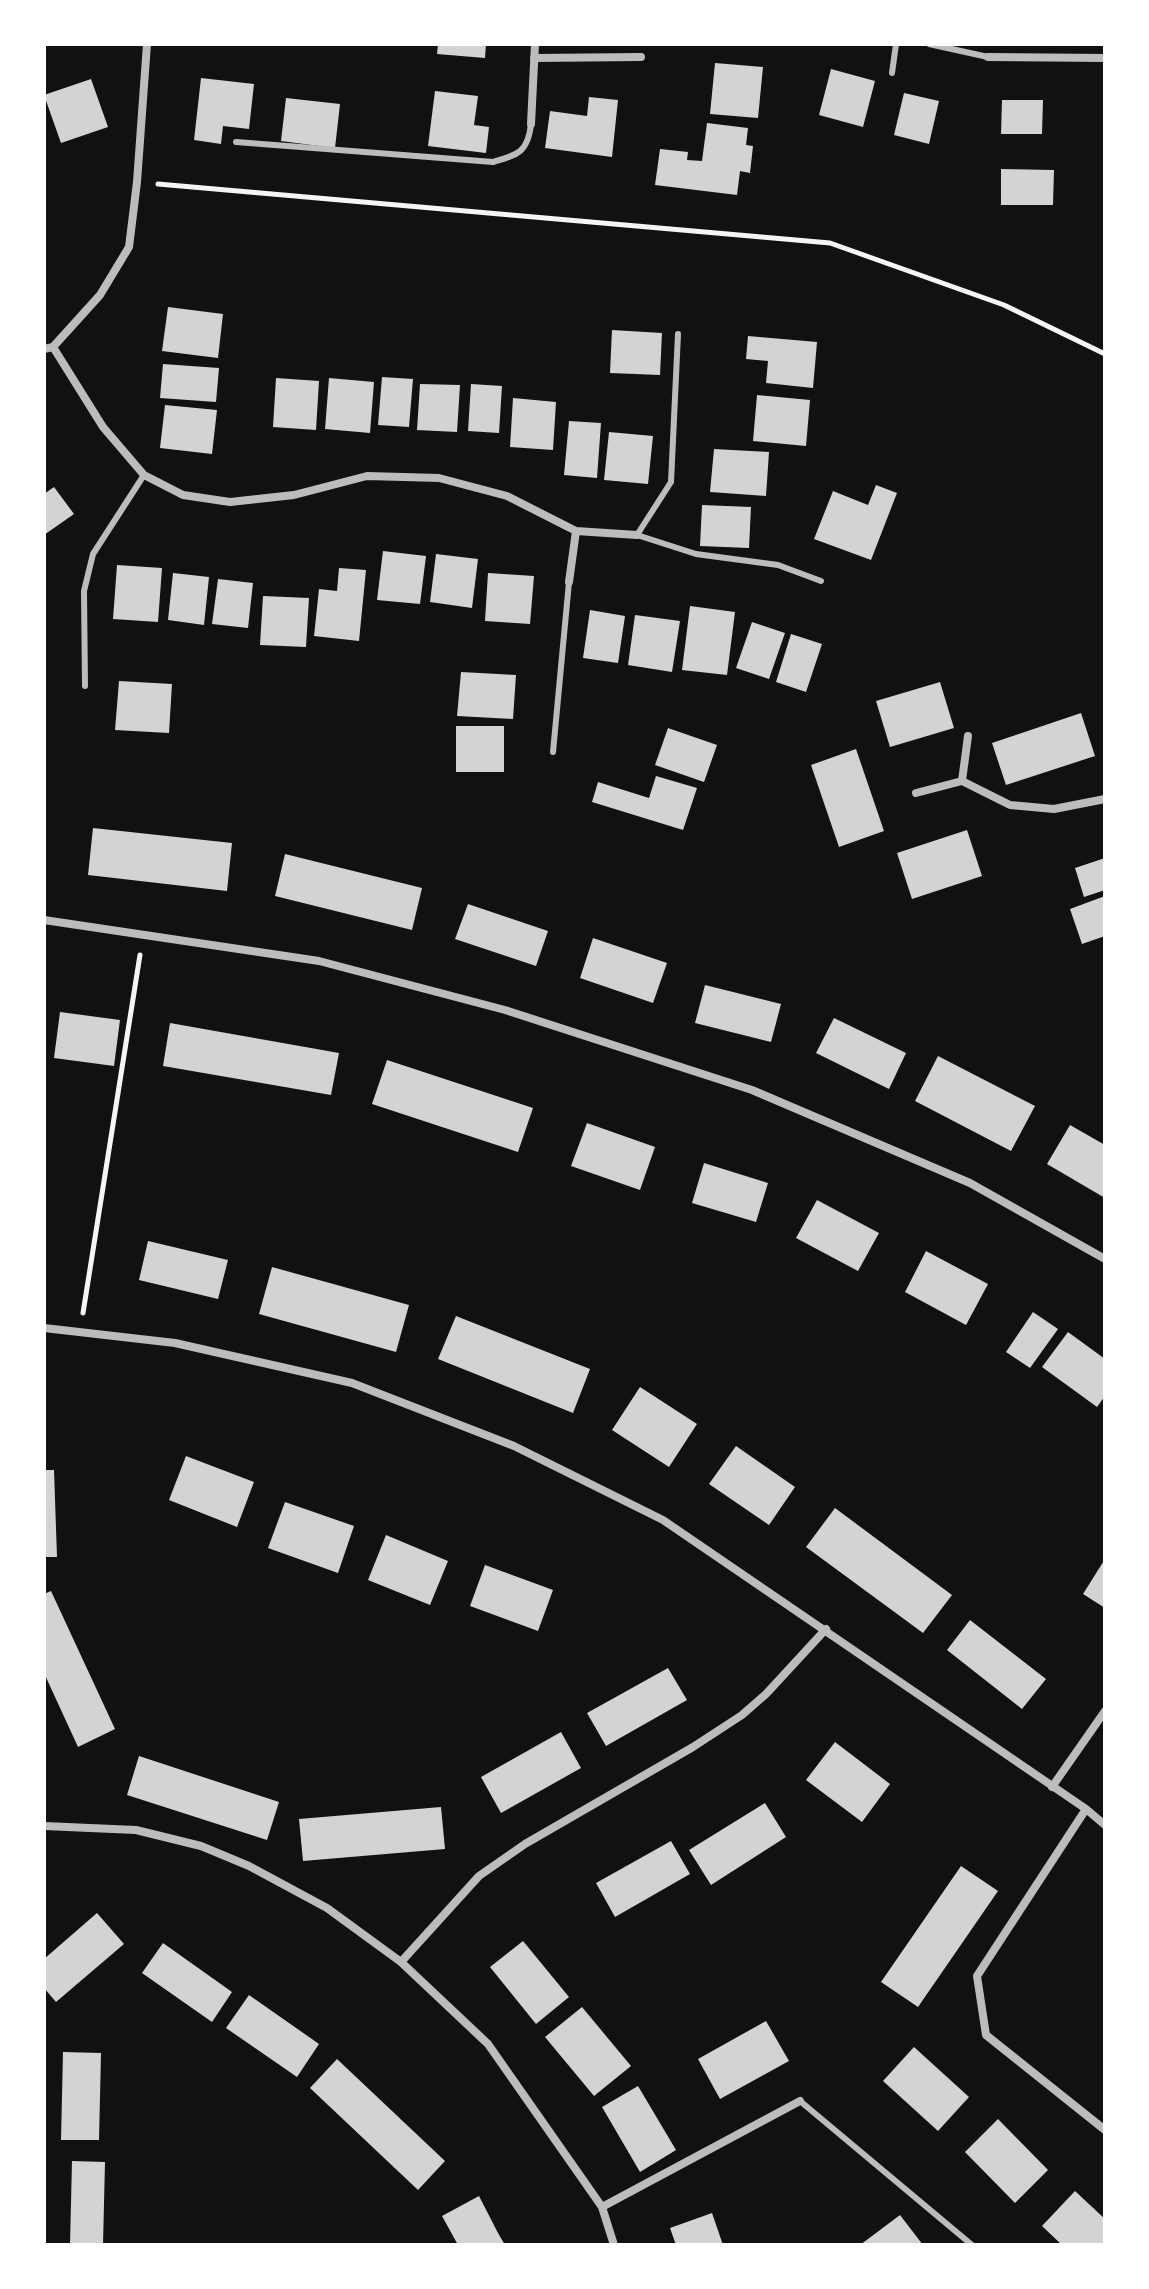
<!DOCTYPE html>
<style>
body{margin:0}
#map{position:relative;width:1149px;height:2289px;overflow:hidden;background:#111;font-family:Jost,sans-serif}
canvas{display:block}
.frame{position:absolute;inset:0;border:46px solid #fff;pointer-events:none}
</style>
<div id="map">
<canvas width="1149" height="2289"></canvas>
<div class="frame"></div>
</div>
<script>
const ctx = document.querySelector('canvas').getContext('2d');
ctx.lineJoin = 'round';
function fillPath(path, color) { ctx.fillStyle = color; ctx.fill(path, 'evenodd'); }
function strokePath(path, color, width, dash) { ctx.strokeStyle = color; ctx.lineWidth = width; ctx.lineCap = dash ? 'butt' : 'round'; ctx.setLineDash(dash || []); ctx.stroke(path); }
const building = new Path2D(`
 M438 44H486L485 58 437 54Z
 M715 63 763 67 758 118 710 114Z
 M831 69 875 81 863 127 819 115Z
 M201 78 254 84 249 129 223 126 221 144 194 140Z
 M91 79 108 127 61 143 44 95Z
 M435 91 478 96 474 125 489 127 486 153 428 146Z
 M904 93 939 101 929 144 894 135Z
 M589 97 618 100 612 157 545 148 550 111 587 116Z
 M286 98 340 104 335 148 281 141Z
 M1002 100H1043L1042 134H1001Z
 M707 123 748 128 746 145 753 146 750 173 740 171 737 195 655 185 660 149 688 152 687 160 702 161Z
 M1001 169 1054 170 1053 205H1001Z
 M168 307 223 314 218 358 162 351Z
 M612 330 662 333 660 375 610 373Z
 M748 336 817 342 813 388 766 383 768 361 746 359Z
 M163 364 219 368 216 402 160 398Z
 M382 377 413 379 409 427 378 425Z
 M276 378 319 381 316 430 273 427Z
 M329 378 374 382 370 433 325 429Z
 M420 384 460 385 457 432 417 430Z
 M471 384 502 386 499 433 468 431Z
 M757 395 810 400 806 446 753 441Z
 M513 398 556 402 553 450 510 447Z
 M165 405 217 410 212 454 160 448Z
 M569 421 601 423 597 478 564 475Z
 M609 432 653 436 648 484 604 480Z
 M714 449 769 452 766 496 710 492Z
 M876 485 897 493 871 560 814 539 833 491 868 505Z
 M54 487 74 514 44 535V494Z
 M702 505 751 507 749 548 700 546Z
 M383 551 426 556 420 604 377 600Z
 M436 554 478 559 472 608 430 602Z
 M117 565 162 568 158 622 113 619Z
 M339 568 366 570 359 641 314 636 319 589 337 591Z
 M173 573 209 577 204 625 168 620Z
 M488 573 534 576 530 624 485 621Z
 M218 579 253 583 248 628 212 624Z
 M263 596 309 598 306 647 260 645Z
 M690 606 735 612 727 675 682 670Z
 M590 610 625 616 618 663 583 658Z
 M635 615 680 621 672 672 628 665Z
 M752 622 785 633 769 679 736 668Z
 M791 634 822 644 806 692 776 682Z
 M461 672 516 675 513 719 457 716Z
 M119 681 172 684 169 733 115 730Z
 M940 682 954 728 890 747 876 701Z
 M1081 713 1095 756 1006 785 992 743Z
 M456 726H504V772H456Z
 M668 728 717 745 704 782 655 765Z
 M856 749 884 831 839 847 811 765Z
 M656 776 697 788 683 830 592 802 598 782 649 798Z
 M93 828 232 843 227 891 88 875Z
 M967 830 982 876 912 899 897 853Z
 M285 854 422 888 412 930 275 896Z
 M1105 858V890L1084 897 1075 868Z
 M1105 896V936L1082 944 1070 909Z
 M468 904 548 931 536 966 455 939Z
 M593 938 667 963 653 1003 580 978Z
 M705 985 781 1004 771 1042 695 1023Z
 M60 1012 120 1020 114 1066 54 1058Z
 M834 1018 906 1053 889 1089 816 1053Z
 M170 1023 339 1053 331 1095 163 1066Z
 M938 1056 1035 1106 1011 1151 915 1101Z
 M387 1060 533 1108 518 1152 372 1104Z
 M587 1123 655 1147 640 1190 571 1166Z
 M1070 1125 1105 1145V1198L1047 1164Z
 M704 1163 768 1183 756 1222 692 1203Z
 M817 1200 879 1233 858 1271 796 1238Z
 M148 1241 228 1260 218 1299 139 1280Z
 M926 1251 988 1284 966 1325 905 1292Z
 M272 1267 409 1305 396 1352 259 1314Z
 M1033 1312 1058 1329 1030 1368 1006 1352Z
 M456 1316 590 1369 573 1413 438 1359Z
 M1068 1332 1105 1359V1396L1097 1407 1042 1367Z
 M640 1387 697 1424 669 1467 612 1430Z
 M736 1446 795 1487 769 1525 709 1484Z
 M186 1456 254 1482 237 1527 169 1500Z
 M44 1470H54L57 1557H44Z
 M285 1502 354 1526 338 1573 268 1548Z
 M835 1508 952 1595 923 1633 806 1547Z
 M386 1535 448 1561 430 1605 368 1580Z
 M1105 1559V1608L1083 1594Z
 M485 1565 553 1590 538 1631 470 1606Z
 M51 1591 115 1729 78 1747 44 1673V1594Z
 M970 1620 1046 1679 1022 1709 947 1650Z
 M668 1668 687 1700 606 1746 587 1713Z
 M561 1732 581 1768 501 1813 481 1777Z
 M835 1742 890 1784 862 1822 806 1780Z
 M139 1756 279 1802 267 1840 127 1795Z
 M765 1803 786 1837 711 1885 689 1850Z
 M441 1807 445 1849 303 1861 299 1819Z
 M671 1841 690 1874 615 1917 596 1883Z
 M961 1866 998 1891 918 2007 881 1982Z
 M97 1913 124 1944 56 2002 44 1988V1959Z
 M523 1941 569 1997 536 2024 490 1967Z
 M163 1943 232 1992 212 2022 142 1973Z
 M249 1995 319 2044 297 2077 226 2028Z
 M582 2007 631 2066 594 2096 545 2037Z
 M766 2021 789 2061 720 2099 698 2059Z
 M914 2047 969 2097 938 2131 883 2081Z
 M63 2052 101 2053 99 2140H61Z
 M337 2059 445 2161 418 2190 310 2088Z
 M638 2086 676 2150 640 2172 602 2107Z
 M998 2119 1048 2170 1015 2203 965 2152Z
 M72 2161 105 2162 103 2245H70Z
 M1075 2191 1105 2219V2245H1062L1042 2226Z
 M479 2196 498 2233 505 2245H458L442 2216Z
 M712 2213 723 2245H676L670 2228Z
 M900 2215 923 2245H860Z`);
const path = new Path2D(`
 M158 184 830 243 1004 305 1105 354
 M83 1313 140 955`);
const service = new Path2D(`
 M929 44 988 57
 M892 73 896 44
 M236 142 493 162C518 155 528 152 531 124
 M678 334 671 482 637 535 696 554 778 565 821 581
 M85 686 84 591 93 554 144 475
 M553 752 569 582
 M800 2101 972 2245`);
const minor = new Path2D(`
 M988 57 1105 58
 M534 58 641 57
 M531 124 535 44
 M53 347 103 427 144 475 183 495 230 502 294 495 367 476 439 478 507 496 576 531 637 535
 M44 349 53 347 100 295 129 247 137 182 147 44
 M569 582 576 531
 M968 736 962 781 1010 805 1054 809 1105 799
 M916 793 962 781
 M44 920 319 961 505 1010 752 1090 970 1183 1105 1259
 M44 1328 175 1343 352 1383 514 1446 663 1520 1086 1809 1105 1825
 M1052 1787 1105 1711
 M1086 1809 977 1976 986 2035 1105 2130
 M44 1826 136 1830 201 1846 249 1866 327 1908 401 1962 488 2044 602 2207 614 2245
 M401 1962 479 1876 525 1844 693 1747 742 1715 766 1694 826 1629
 M602 2207 800 2101`);
fillPath(building, '#d3d3d3');
strokePath(path, '#f5f5f5', 5);
strokePath(service, '#bcbcbc', 6);
strokePath(minor, '#bcbcbc', 8);
</script>
